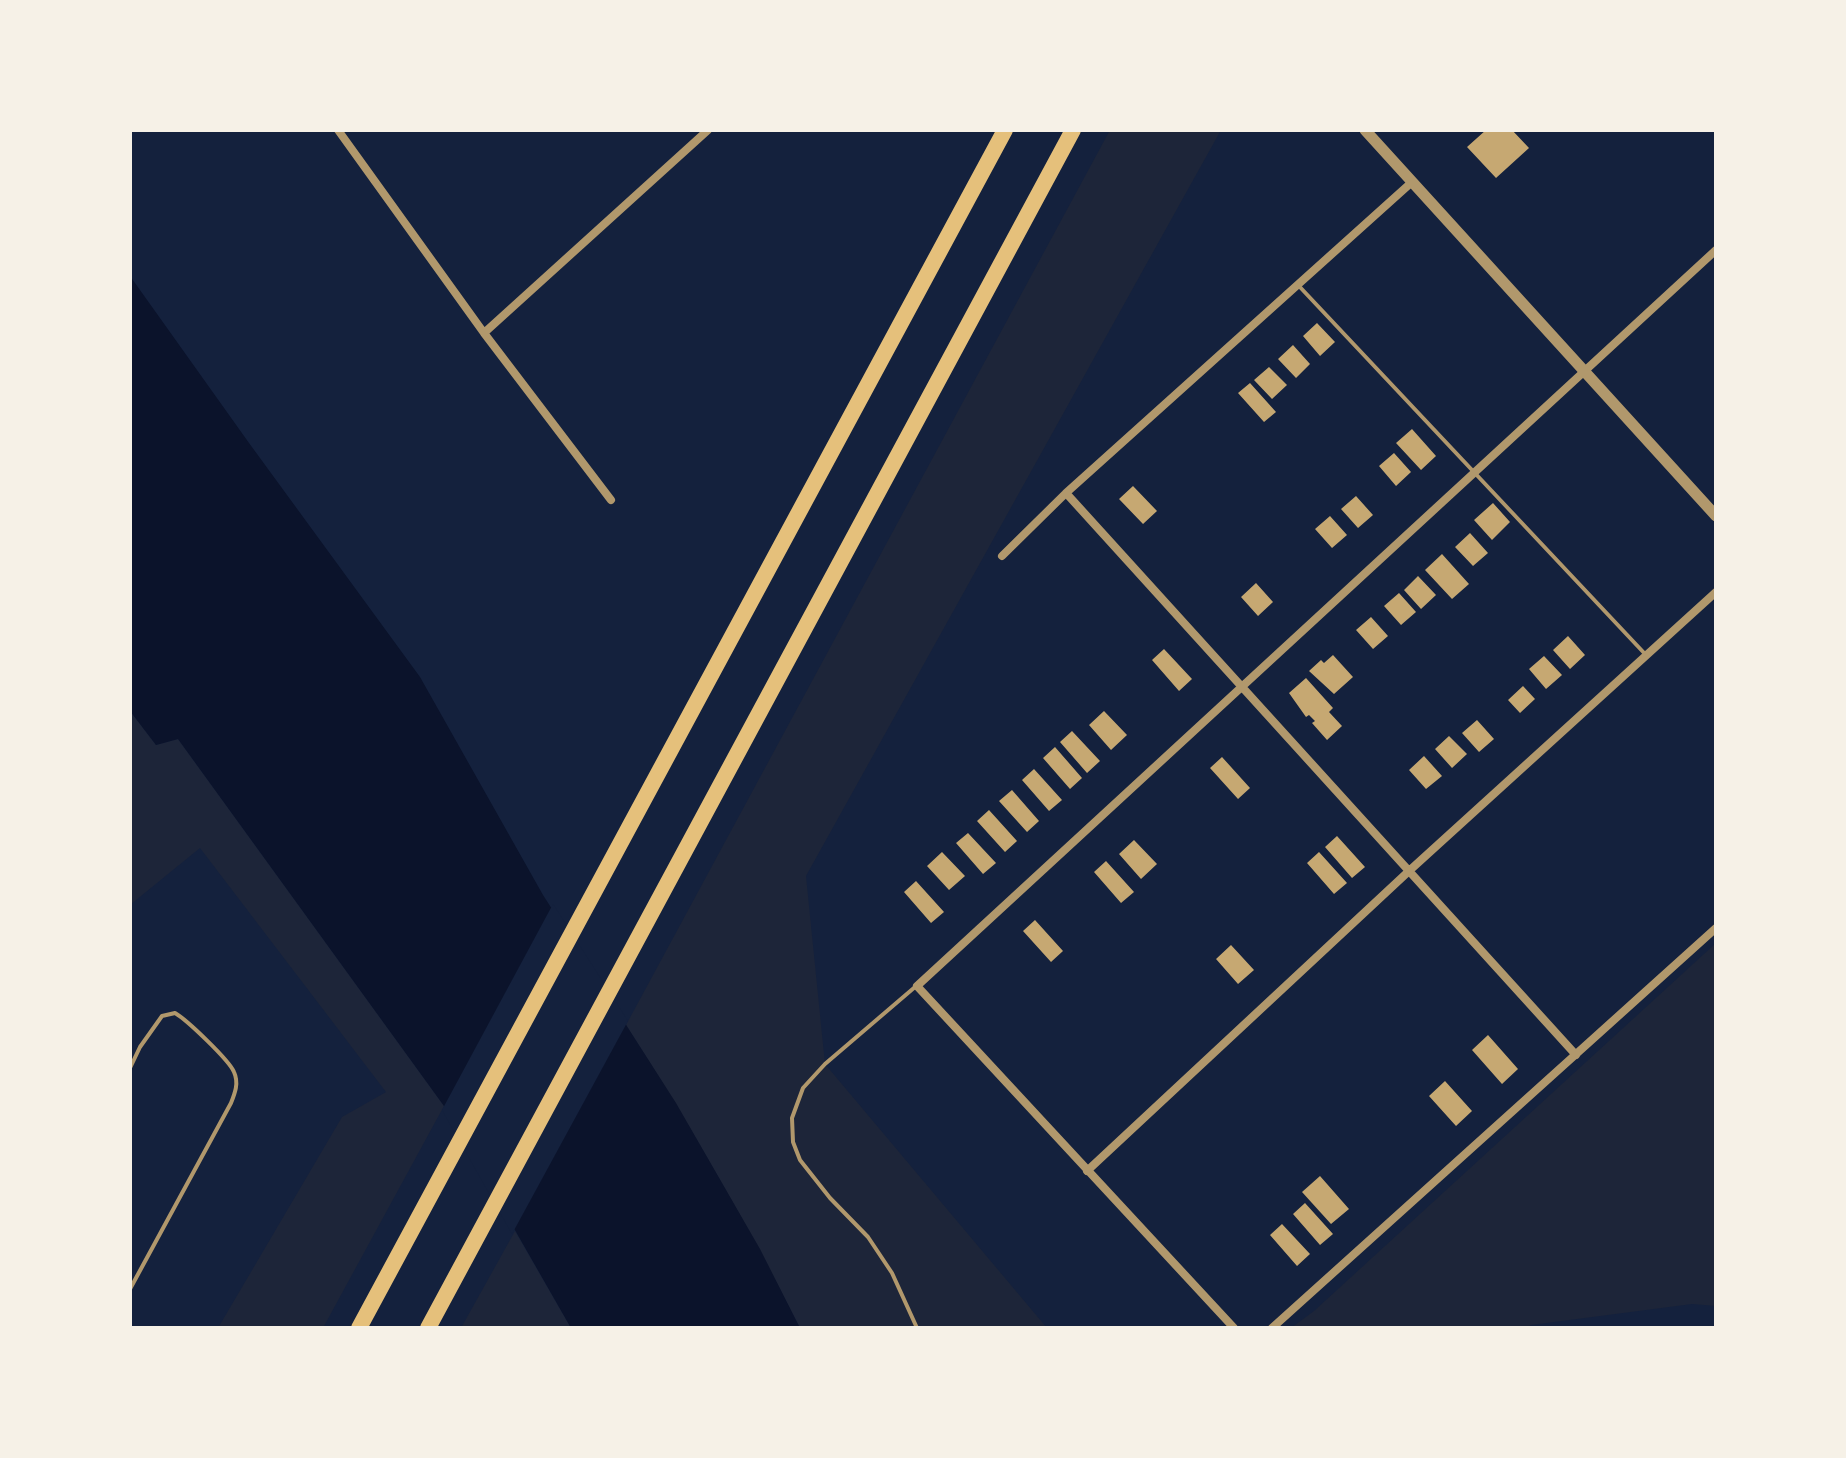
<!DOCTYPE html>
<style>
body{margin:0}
#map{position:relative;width:1846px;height:1458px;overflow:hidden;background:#14213d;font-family:Barlow,sans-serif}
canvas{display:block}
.frame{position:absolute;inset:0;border:132px solid #f6f1e7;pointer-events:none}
</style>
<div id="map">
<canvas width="1846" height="1458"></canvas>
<div class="frame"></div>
</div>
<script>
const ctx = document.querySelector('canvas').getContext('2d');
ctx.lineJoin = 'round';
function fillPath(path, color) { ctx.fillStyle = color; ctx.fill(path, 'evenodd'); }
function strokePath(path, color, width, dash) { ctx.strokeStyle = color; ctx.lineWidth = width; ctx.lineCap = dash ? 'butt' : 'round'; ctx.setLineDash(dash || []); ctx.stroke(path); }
const green = new Path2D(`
 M1110 130H1221L806 876 825 1064 1047 1328H800C747 1224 689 1123 626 1025Z
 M130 711 156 745 178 739 444 1106 323 1328H218L342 1117 386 1092 200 848 130 905Z
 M1716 943V1306L1692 1304 1531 1325 1526 1328H1291L1314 1311Z
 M515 1231 571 1328H461Z`);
const water = new Path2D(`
 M130 276 249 443 420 677 543 895 676 1103 760 1249 800 1328H571L444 1106 178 739 156 745 130 711Z`);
const pier = new Path2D(`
 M553 904 628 1021 512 1234 442 1110Z`);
const building = new Path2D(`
 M1486 130H1512L1529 148 1496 178 1467 147Z
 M1317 323 1335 342 1320 356 1303 336Z
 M1293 345 1310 364 1296 378 1278 359Z
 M1269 367 1287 385 1272 399 1254 380Z
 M1250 383 1276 412 1264 422 1238 393Z
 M1412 429 1436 456 1421 470 1396 443Z
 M1394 453 1411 472 1396 486 1379 466Z
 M1133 486 1157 511 1143 524 1119 499Z
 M1356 496 1373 515 1358 528 1341 509Z
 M1493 503 1510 522 1492 540 1474 520Z
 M1330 516 1347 535 1332 548 1315 529Z
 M1470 533 1488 553 1473 566 1455 547Z
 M1442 554 1469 584 1452 599 1425 570Z
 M1418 576 1436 595 1421 609 1404 590Z
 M1256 583 1273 602 1258 616 1241 597Z
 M1399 593 1416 612 1401 625 1384 606Z
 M1371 617 1388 636 1373 649 1356 630Z
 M1568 636 1585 655 1570 669 1553 650Z
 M1164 649 1192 679 1179 691 1152 660Z
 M1333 655 1353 677 1334 694 1309 671 1321 660 1324 663Z
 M1544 656 1562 675 1546 689 1529 669Z
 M1306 678 1333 708 1329 712 1342 726 1327 740 1312 723 1315 721 1309 715 1306 717 1289 693Z
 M1523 686 1535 699 1520 713 1508 700Z
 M1104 711 1127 735 1111 750 1089 725Z
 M1477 720 1494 739 1479 752 1462 733Z
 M1072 731 1100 761 1087 773 1060 742Z
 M1449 736 1467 754 1452 768 1435 749Z
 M1055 747 1082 778 1070 789 1043 758Z
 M1424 756 1442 776 1426 789 1409 770Z
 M1222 757 1250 788 1238 799 1210 768Z
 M1034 769 1062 800 1049 811 1022 780Z
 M1012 790 1039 821 1027 832 999 801Z
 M989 810 1017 841 1005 852 977 821Z
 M968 833 996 863 983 874 956 843Z
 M1337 836 1365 867 1352 878 1325 847Z
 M1134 840 1157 864 1141 879 1119 854Z
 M942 852 965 876 949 890 927 866Z
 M1319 852 1347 883 1334 894 1307 863Z
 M1106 861 1134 892 1121 903 1094 872Z
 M916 881 944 912 931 923 904 892Z
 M1035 920 1063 951 1051 962 1023 931Z
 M1231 945 1254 970 1238 984 1216 959Z
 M1488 1035 1518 1069 1502 1084 1472 1050Z
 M1445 1081 1472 1111 1456 1126 1429 1096Z
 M1320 1176 1349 1209 1331 1224 1302 1192Z
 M1305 1203 1333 1234 1320 1245 1293 1214Z
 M1282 1224 1310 1254 1297 1266 1270 1235Z`);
const service = new Path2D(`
 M1298 285 1646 655
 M915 987 825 1064 803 1088 792 1118 793 1142 800 1160 830 1198 868 1237 892 1273 917 1328
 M130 1068 140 1047 162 1016 175 1013C187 1020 229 1060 234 1072 239 1083 235 1093 231 1103L130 1289`);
const minor = new Path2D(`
 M338 130 484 333 611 500
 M484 333 708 130
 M1066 493 1576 1055
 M1002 556 1066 493 1412 182
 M1087 1171 1409 871 1716 592
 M1234 1328 917 986 1716 250
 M1272 1328 1716 928`);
const tertiary = new Path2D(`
 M1365 130 1716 516`);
const motorway = new Path2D(`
 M359 1328 1005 130
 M428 1328 1073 130`);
fillPath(green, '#1d2539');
fillPath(water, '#0b132b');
fillPath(pier, '#14213d');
fillPath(building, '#c6a872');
strokePath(service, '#b1986c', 4);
strokePath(minor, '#b1986c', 8);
strokePath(tertiary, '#b1986c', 11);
strokePath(motorway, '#e5c07b', 16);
</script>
